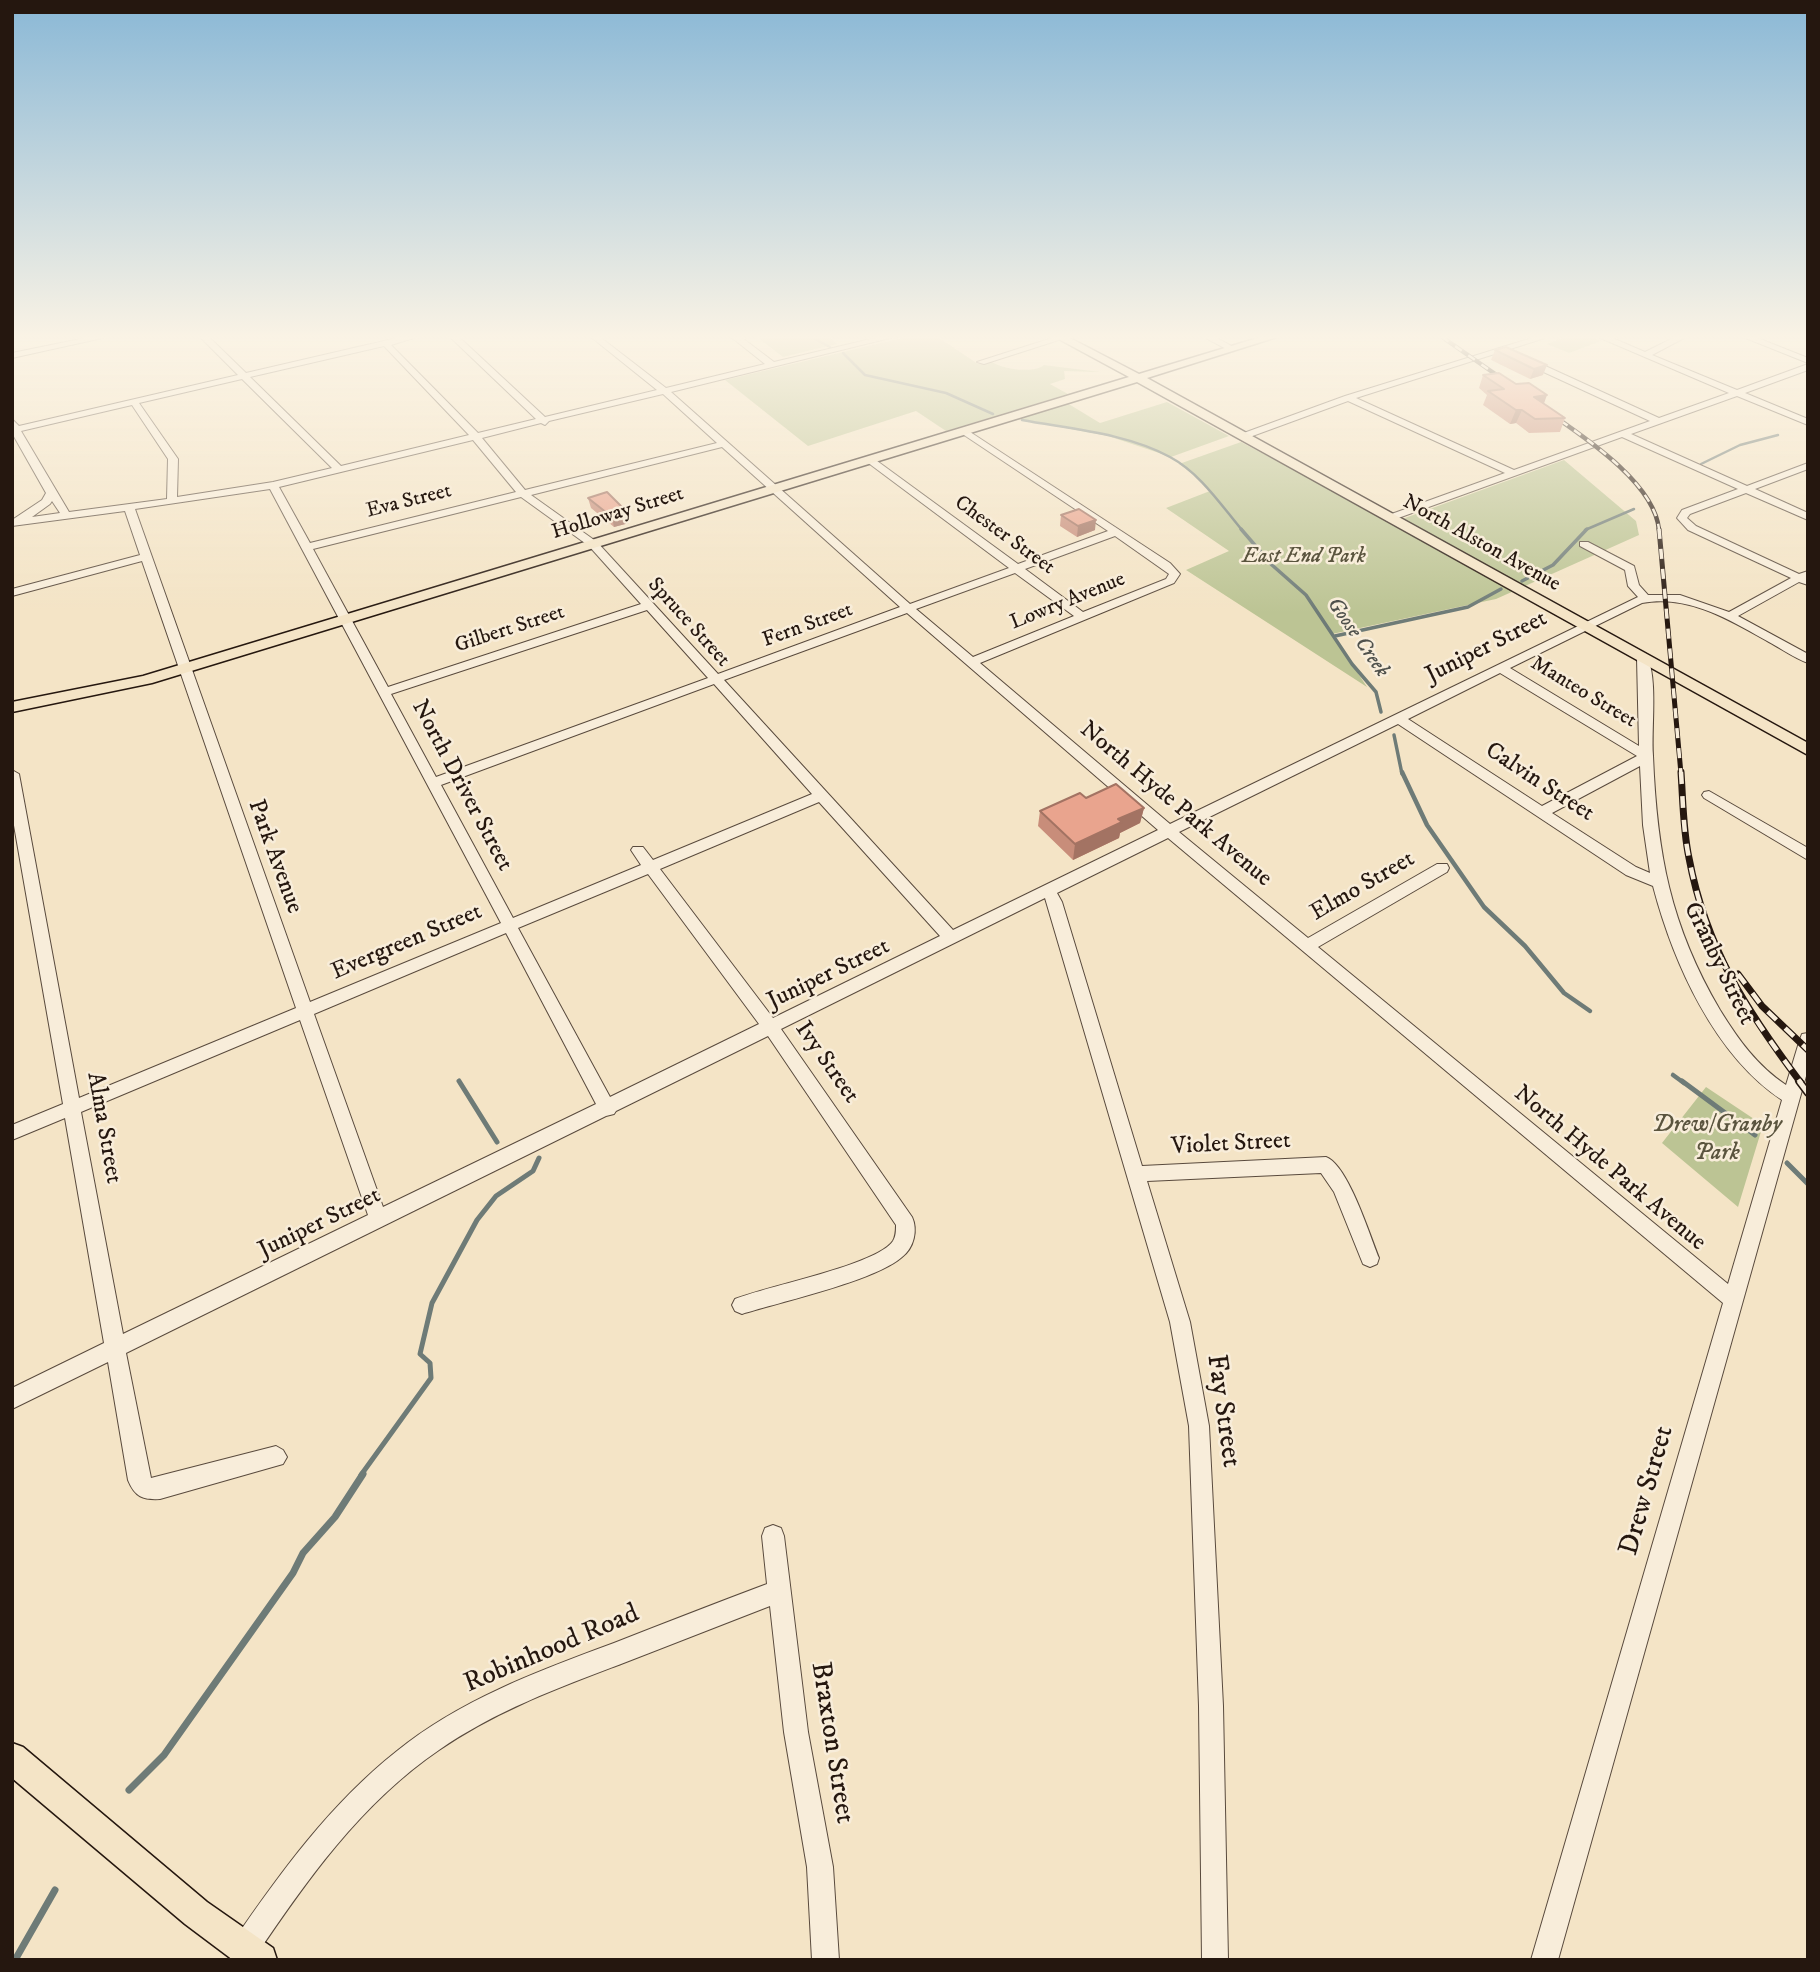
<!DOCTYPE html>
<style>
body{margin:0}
#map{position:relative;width:1820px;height:1972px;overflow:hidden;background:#f4e4c6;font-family:"IM FELL DW Pica",serif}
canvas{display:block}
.frame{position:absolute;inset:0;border:14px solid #25170f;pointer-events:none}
</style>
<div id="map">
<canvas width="1820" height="1972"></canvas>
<div class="frame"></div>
</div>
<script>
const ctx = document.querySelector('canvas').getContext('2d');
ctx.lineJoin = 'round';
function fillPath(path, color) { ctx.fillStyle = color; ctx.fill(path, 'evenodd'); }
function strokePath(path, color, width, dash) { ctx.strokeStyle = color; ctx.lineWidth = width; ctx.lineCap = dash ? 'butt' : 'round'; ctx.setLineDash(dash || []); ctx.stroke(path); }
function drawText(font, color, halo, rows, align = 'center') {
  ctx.font = font + ' "IM FELL DW Pica",serif'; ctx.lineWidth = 5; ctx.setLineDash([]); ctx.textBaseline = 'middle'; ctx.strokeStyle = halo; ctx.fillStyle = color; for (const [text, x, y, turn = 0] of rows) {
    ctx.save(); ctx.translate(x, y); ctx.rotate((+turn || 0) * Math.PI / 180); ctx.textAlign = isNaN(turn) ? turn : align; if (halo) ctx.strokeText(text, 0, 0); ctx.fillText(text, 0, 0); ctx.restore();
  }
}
const green = new Path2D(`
 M757 337H830L837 344 783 357Z
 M906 337H938L978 364 992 362C1003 369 1033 374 1044 365L1100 372 1064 371 1065 379 1050 384 1068 394 946 431 916 411 808 446 725 380Z
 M1564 337H1593L1601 341 1569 353 1547 344Z
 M1167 402 1229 436 1171 457 1108 436 1017 419 1067 403 1100 423Z
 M1241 442 1394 522 1564 460 1636 521 1639 535 1496 599 1332 634 1367 687 1186 570 1229 551 1166 508 1210 491 1197 477 1179 464Z
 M1706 1087 1763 1125 1738 1207 1662 1143Z`);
const streamFar4 = new Path2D(`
 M811 337 830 347
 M843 353 865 375 946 393 993 414
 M1022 420C1070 429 1126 433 1170 457 1200 473 1221 505 1242 530
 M1701 464 1740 445 1778 435
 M1585 530 1634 509`);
const streamFar3 = new Path2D(`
 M1241 529 1272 565 1306 595 1352 664 1376 692 1381 712
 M1522 581 1553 565 1587 529
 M1335 636 1468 607 1501 589
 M1394 735 1402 774`);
const streamFar2 = new Path2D(`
 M1402 772 1427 825 1484 907 1525 946 1564 993 1590 1011
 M1673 1075 1684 1083`);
const streamFar1 = new Path2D(`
 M459 1081 497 1142
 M1682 1081 1755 1135
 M1787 1163 1808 1184
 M361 1475 431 1378 430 1363 420 1354 432 1303 477 1220 496 1196 533 1171 539 1158`);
const stream = new Path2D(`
 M129 1790 164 1755 293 1573 303 1553 335 1517 363 1474
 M15 1960 55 1890`);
const minor = new Path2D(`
 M90 337H107L12 358V353Z
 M200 337H209L246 373 401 337H417L391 345 478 433 536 419 450 337H459L545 417 657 390 591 337H600L666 388 765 364 731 337H741L774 362 879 337H894L671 392 910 604 1009 568 867 462V458H873L1018 564 1108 531 961 433 959 431 964 428 1170 563 1180 574 1174 583 980 663 1170 824 1638 597 1628 586 1625 570 1580 546V542H1588L1634 566 1639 585 1648 595H1680L1729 612 1791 578 1688 530 1677 518 1682 510 1738 489 1622 437 1390 521 1386 520V516L1505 473 1348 401 1247 438H1241V434L1345 396 1535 337H1548L1356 398 1514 470 1650 421 1524 363V359H1530L1659 418 1729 393 1598 337H1610L1645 352 1675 337H1686L1652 355 1737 390 1808 364V370L1745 393 1808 419V425L1737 396 1631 434 1747 486 1808 463V469L1755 489 1808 513V520L1746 493 1690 514 1687 518 1696 526 1799 574 1808 571V585L1799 582 1738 616 1808 654V663C1794 658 1782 649 1769 642 1730 620 1688 594 1642 603L1510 668 1639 746 1637 658 1639 655H1647C1658 681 1651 727 1653 756 1657 853 1670 925 1720 1010 1738 1039 1757 1066 1786 1085L1800 1039 1802 1034 1808 1033V1069L1558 1960H1531L1723 1303 1168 838 1057 893 1062 902 1142 1166 1326 1157C1348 1165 1370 1236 1379 1258L1377 1264 1370 1267 1363 1264 1334 1192 1321 1173 1147 1181 1190 1322 1209 1426 1223 1706 1228 1960H1202L1199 1706 1189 1426 1170 1322 1045 898 781 1029 912 1217C918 1230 914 1248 902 1257 875 1281 780 1302 742 1314L735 1311 732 1305 735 1299C767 1286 877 1265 893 1241 896 1236 896 1231 896 1225L768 1036 616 1111 614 1114 606 1116 126 1353 151 1478 276 1446 283 1450 287 1457 283 1464 160 1499C143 1500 135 1497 128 1480L108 1362 12 1409V1388L104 1343 65 1118 12 1140V1125L63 1104 12 814V770L19 774 79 1098 296 1008 142 561 12 596V589L140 555 125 511 12 526V520L42 500 46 493 12 433V419L19 426 238 375ZM384 346 469 435 341 466 250 377ZM242 379 332 468 273 482 177 497 178 459 139 403ZM663 394 717 443 525 490 482 438 541 423 545 425 549 421ZM132 405 168 459 167 499 69 512 21 431ZM473 440 516 492 310 543 279 487ZM722 447 900 607 718 674 597 542 531 495ZM270 489 501 923 310 1002 135 509ZM521 497 589 546 641 604 388 687 313 549ZM52 501 60 513 32 517 50 504ZM1115 536 1169 574 1166 579 1083 612 1025 569ZM1015 573 1074 616 973 657 916 609ZM647 610 708 678 436 777 391 694ZM907 613 1135 810 1158 830 953 930 724 680ZM1500 673 1637 756 1542 806 1408 719ZM714 684 812 794 653 860 643 847H633L631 850 641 865 513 918 441 785ZM1398 724 1626 875 1653 886C1673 962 1714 1055 1782 1100L1728 1284 1318 947 1447 872 1449 868 1447 864H1437L1308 938 1179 832ZM1640 766 1643 825 1650 873 1636 867 1552 813ZM819 802 940 936 773 1018 660 869ZM648 874 759 1024 610 1097 518 928ZM506 933 596 1104 383 1207 314 1014ZM300 1020 368 1215 123 1334 81 1112Z
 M1055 337 1065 338 984 364 977 362Z
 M1204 337H1215L1237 349 1230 351Z
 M1743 337H1755L1808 358V363Z
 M1709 791 1808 848V860L1704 798 1702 795 1704 792Z
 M773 1525 781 1528 784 1536 808 1732 833 1867 839 1960H812L807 1867 784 1732 770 1606C720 1625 671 1645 621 1664 558 1688 495 1711 439 1750 361 1803 305 1882 253 1960H231L229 1953 232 1943C280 1873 330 1804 397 1751 460 1700 538 1671 614 1643 665 1623 716 1603 767 1584L762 1536 765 1528Z`);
const major = new Path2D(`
 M1055 337H1068L1139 374 1261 337H1277L1147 378 1808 743V755L1137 382 152 683 12 712V702L143 676 1129 377Z
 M12 1743 23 1747 207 1902 273 1948 277 1960H233L185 1924 12 1778Z`);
const railFar3 = new Path2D(`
 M1442 337 1511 385
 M1548 412C1584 437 1655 483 1659 530`);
const railFar2 = new Path2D(`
 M1659 529 1681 774`);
const railFar1 = new Path2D(`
 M1681 772C1683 801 1683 830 1689 858 1706 949 1747 1011 1801 1083
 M1738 974 1762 1006 1808 1050`);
const rail = new Path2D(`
 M1799 1081 1808 1093`);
const wall = new Path2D(`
 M1506 347 1543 375 1530 379 1491 360 1495 350Z
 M1483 375 1516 384 1565 418 1560 432 1529 433 1516 423 1510 424 1483 405 1487 395 1479 388Z
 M588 498 629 523 614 527 591 508Z
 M1061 515 1095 530 1077 537 1060 526Z
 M1086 798 1144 808 1140 823 1120 833 1119 838 1073 860 1038 826 1040 811Z`);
const shadedWall = new Path2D(`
 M1547 365 1543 375 1530 379 1534 369Z
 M1547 395 1542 409 1534 397Z
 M1516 410H1522L1516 423 1510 424Z
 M627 512 629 523 614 527 612 517Z
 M1096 520 1095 530 1077 537 1078 526Z
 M1144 808 1140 823 1120 833 1119 838 1073 860 1075 844 1118 819Z`);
const building = new Path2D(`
 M1506 347 1547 365 1534 369 1495 350Z
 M1499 373 1516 384 1529 383 1547 395 1534 397 1565 418 1535 419 1522 410H1516L1488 391 1504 389 1483 375Z
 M607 492 627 512 612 517 588 498Z
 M1079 509 1096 520 1078 526 1061 515Z
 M1116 784 1144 808 1118 819 1122 822 1075 844 1040 811 1080 793 1086 798Z`);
const farStreetnames = [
 ["Eva Street",409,502,-14],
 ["Holloway Street",618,514,-17],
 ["Chester Street",1004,536,36],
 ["North Alston Avenue",1481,544,29],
 ["Lowry Avenue",1068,602,-22],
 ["Spruce Street",688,623,48],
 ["Fern Street",808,626,-20],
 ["Gilbert Street",510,630,-18],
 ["Manteo Street",1583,693,31]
];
const farParknames = [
 ["East End Park",1304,558]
];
const farWaternames = [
 ["Goose Creek",1357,638,55]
];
const streetNames = [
 ["Juniper Street",1487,648,-27],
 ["Calvin Street",1539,783,33],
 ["North Driver Street",461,786,62],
 ["North Hyde Park Avenue",1175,805,40],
 ["Park Avenue",274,857,70],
 ["Elmo Street",1363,887,-30],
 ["Evergreen Street",407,943,-23],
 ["Granby Street",1718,964,64],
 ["Juniper Street",829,975,-26],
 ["Ivy Street",826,1063,55],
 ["Alma Street",103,1128,80],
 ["Violet Street",1231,1145,-3],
 ["North Hyde Park Avenue",1609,1169,40],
 ["Juniper Street",320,1224,-26]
];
const parkNames = [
 ["Drew/Granby",1717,1126],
 ["Park",1717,1154]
];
const nearStreetnames = [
 ["Fay Street",1222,1411,82],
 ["Drew Street",1648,1491,-74],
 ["Robinhood Road",552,1650,-23],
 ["Braxton Street",831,1743,81]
];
fillPath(green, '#bcc494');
strokePath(streamFar4, '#6e7b77', 2.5);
strokePath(streamFar3, '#6e7b77', 3.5);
strokePath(streamFar2, '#6e7b77', 4.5);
strokePath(streamFar1, '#6e7b77', 5);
strokePath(stream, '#6e7b77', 7);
strokePath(minor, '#594a3d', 2);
strokePath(major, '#25170f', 3);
fillPath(minor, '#f8edda');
fillPath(major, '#f4e4c6');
strokePath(railFar3, '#25170f', 4.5);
strokePath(railFar2, '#25170f', 5);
strokePath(railFar1, '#25170f', 7);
strokePath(rail, '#25170f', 8);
strokePath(railFar3, '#f8edda', 2.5, [8]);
strokePath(railFar2, '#f8edda', 3.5, [10]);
strokePath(railFar1, '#f8edda', 4.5, [12]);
strokePath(rail, '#f8edda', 5, [16]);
fillPath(wall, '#c88d7a');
fillPath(shadedWall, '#a37363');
fillPath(building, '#e9a48e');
strokePath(building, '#a37363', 2);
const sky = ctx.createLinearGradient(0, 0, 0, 613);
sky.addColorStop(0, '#8ab8d6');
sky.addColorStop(0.55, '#faf3e5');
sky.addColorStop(1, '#faf3e500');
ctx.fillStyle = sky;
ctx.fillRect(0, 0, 1820, 613);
drawText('21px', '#25170f', '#f8edda', farStreetnames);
drawText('italic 21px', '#5a543e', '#f8edda', farParknames);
drawText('italic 21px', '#4f514c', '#f8edda', farWaternames);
drawText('24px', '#25170f', '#f8edda', streetNames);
drawText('italic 24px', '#5a543e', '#f8edda', parkNames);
drawText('28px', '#25170f', '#f8edda', nearStreetnames);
</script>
